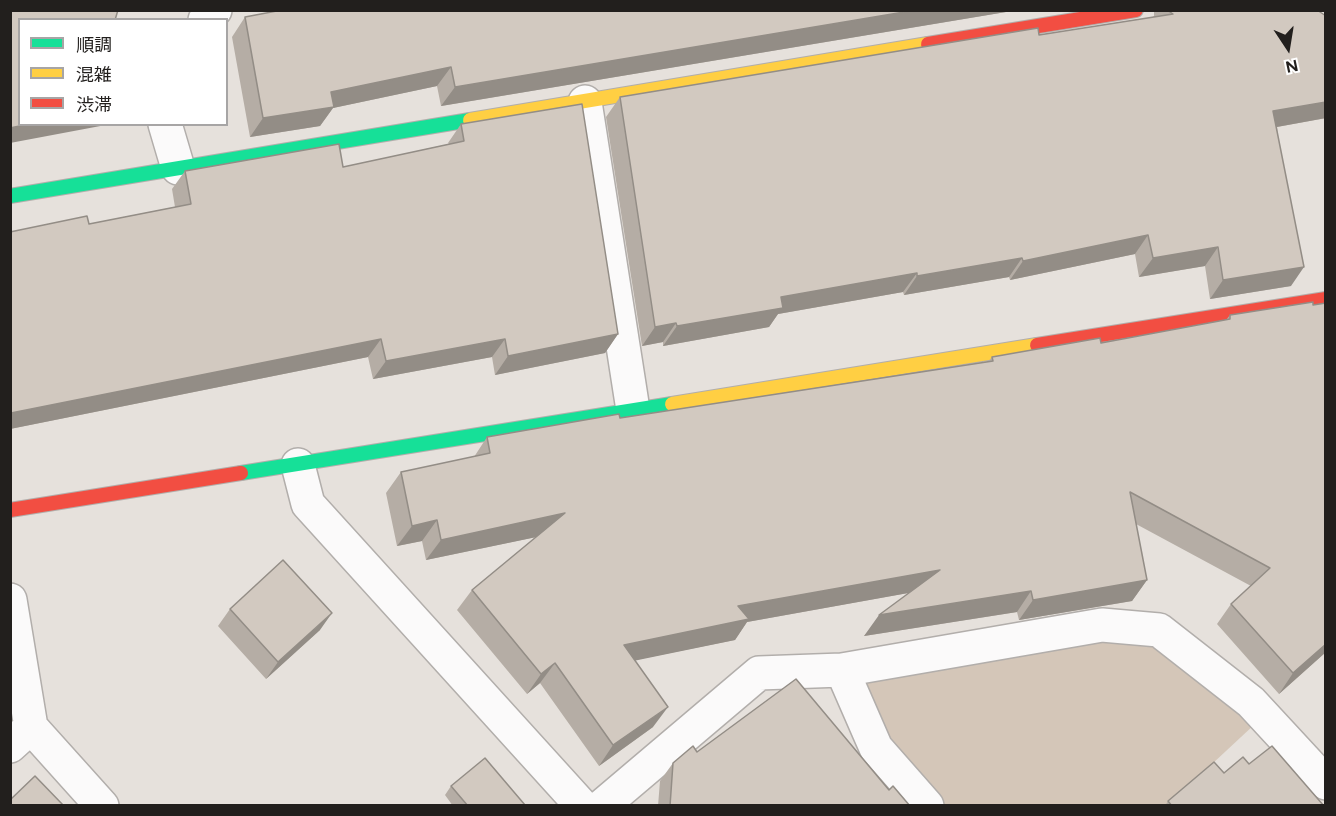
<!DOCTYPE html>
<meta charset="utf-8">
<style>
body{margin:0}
#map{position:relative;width:1336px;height:816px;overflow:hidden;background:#e6e1dc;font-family:Figtree,"Noto Sans JP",sans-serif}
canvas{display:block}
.frame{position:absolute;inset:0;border:12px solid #221f1d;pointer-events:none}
.legend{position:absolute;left:18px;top:18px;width:210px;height:108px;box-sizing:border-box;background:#fff;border:2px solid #a7a5a5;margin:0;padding:8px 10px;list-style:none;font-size:18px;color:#221f1d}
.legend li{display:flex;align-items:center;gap:12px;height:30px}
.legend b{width:30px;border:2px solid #a7a5a5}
.north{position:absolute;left:1258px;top:18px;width:60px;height:60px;-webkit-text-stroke:4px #fff;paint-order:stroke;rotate:168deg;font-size:16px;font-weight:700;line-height:24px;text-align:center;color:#221f1d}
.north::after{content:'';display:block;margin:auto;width:21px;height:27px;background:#221f1d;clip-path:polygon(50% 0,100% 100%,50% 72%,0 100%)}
</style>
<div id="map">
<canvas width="1336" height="816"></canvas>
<div class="frame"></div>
<ul class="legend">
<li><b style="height:8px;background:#16e098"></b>順調</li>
<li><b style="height:8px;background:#ffcf43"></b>混雑</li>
<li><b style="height:8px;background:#f24e42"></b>渋滞</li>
</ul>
<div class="north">N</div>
</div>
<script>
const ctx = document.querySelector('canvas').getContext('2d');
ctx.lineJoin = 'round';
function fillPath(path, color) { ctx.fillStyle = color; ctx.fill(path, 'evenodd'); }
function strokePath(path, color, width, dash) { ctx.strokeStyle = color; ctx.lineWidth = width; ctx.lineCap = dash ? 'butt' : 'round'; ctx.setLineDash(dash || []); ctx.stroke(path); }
const green = new Path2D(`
 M1101 638 1157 646 1255 724 1168 805H943L887 742 861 676Z`);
const street = new Path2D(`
 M205 20 215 10
 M585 102 633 410
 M165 124 178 168
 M298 465 308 504 582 806
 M10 600 31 727 102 806
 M842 670 876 748 927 806
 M10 746 31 727
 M602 806 759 673 842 670 1102 625 1159 630 1251 702 1326 783`);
const fast = new Path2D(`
 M10 196 470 120
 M241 473 672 404`);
const slow = new Path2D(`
 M470 120 928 44
 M672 404 1037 345`);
const jam = new Path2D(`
 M928 44 1136 10
 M1037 345 1326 299
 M10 510 241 473`);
const wall = new Path2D(`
 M1018 10 441 106 437 86 333 108 320 126 250 137 232 37 245 17Z
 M1154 10H1317L1326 16V118L1277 127 1291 286 1210 299 1205 266 1139 277 1135 254 1010 280 1009 277 904 295 903 292 778 314 769 327 663 346V342L642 346 606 117 620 97 1152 18 1154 16Z
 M461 124 618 334 605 353 495 375 492 357 373 379 368 357 10 429V232L89 224 175 207 172 189 185 171 343 167 449 144 448 143Z
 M1326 303V652L1279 694 1217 624 1231 604 1251 586 1136 524 1147 580 1132 601 1019 620 1017 612 864 636 908 593 747 622 735 640 635 660 653 727 599 766 540 683 527 694 457 610 472 590 536 537 426 560 422 541 397 546 386 493 401 472 474 457 487 437 620 418 989 361 992 357 1101 343 1226 320 1230 315Z
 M230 609 320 630 266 679 218 626Z
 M697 752 889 790 910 806H658L660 781 673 763Z
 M1249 764 1324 806H1165L1168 801 1224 773Z
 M451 786 524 806H453L445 795Z`);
const shadedWall = new Path2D(`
 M916 10H1018L441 106 455 87Z
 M451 67 437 86 333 108 320 126 250 137 263 118 331 92Z
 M1326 102V118L1260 130 1273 111Z
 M29 124H111L10 143V128Z
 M1148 235 1135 254 1010 280 1023 261Z
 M1218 247 1205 266 1139 277 1153 258Z
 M1022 258 1009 277 904 295 917 276Z
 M1304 267 1291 286 1210 299 1223 280Z
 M917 273 903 292 778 314 769 327 663 346 677 326 781 297Z
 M676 323 663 342 642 346 655 327Z
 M618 334 605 353 495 375 508 356Z
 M381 339 368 357 10 429 11 413Z
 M505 339 492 357 373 379 386 361Z
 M565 513 551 534 426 560 441 540Z
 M437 520 422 541 397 546 412 526Z
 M940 570 925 590 747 622 735 640 609 666 624 645 738 606Z
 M1147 580 1132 601 1019 620 1033 600Z
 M1031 591 1017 612 864 636 879 615Z
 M332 613 320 630 266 679 278 662Z
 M1326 644V652L1279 694 1293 673Z
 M555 663 540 683 527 694 541 674Z
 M668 707 653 727 599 766 613 745Z`);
const building = new Path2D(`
 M10 10H118L115 20H20V124H29L10 128Z
 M282 10H916L455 87 451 67 331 92 334 107 263 118 245 17Z
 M1167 10H1317L1326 16V102L1273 111 1304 267 1223 280 1218 247 1153 258 1148 235 1023 261 1022 258 917 276V273L781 297 783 308 677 326 676 323 655 327 620 97 1038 28 1039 35 1173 14Z
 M582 104 618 334 508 356 505 339 386 361 381 339 11 413 12 417H10V232L87 216 89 224 191 204 185 171 339 144 343 167 464 141 461 124Z
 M1313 302V305L1326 303V644L1293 673 1231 604 1270 568 1130 492 1147 580 1033 600 1031 591 879 615 940 570 738 606 749 619 624 645 668 707 613 745 555 663 541 674 472 590 565 513 441 540 437 520 412 526 401 472 490 453 487 437 619 414 620 418 993 361 992 357 1100 338 1101 343 1230 319V315Z
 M283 560 332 613 278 662 230 609Z
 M796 679 889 790 893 786 910 806H670L673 763 693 746 697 752Z
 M1272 746 1324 806H1172L1168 801 1214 762 1224 773 1243 757 1249 764Z
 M485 758 525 805 468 806 451 786Z
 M35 776 64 806H10V800Z`);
fillPath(green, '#d4c6b8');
strokePath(street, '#b2aeab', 36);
strokePath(fast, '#b2aeab', 16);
strokePath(slow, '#b2aeab', 16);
strokePath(jam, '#b2aeab', 16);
strokePath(street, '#fbfafa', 33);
strokePath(fast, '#16e098', 14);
strokePath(slow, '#ffcf43', 14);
strokePath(jam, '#f24e42', 14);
fillPath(wall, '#b5ada5');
fillPath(shadedWall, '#938d86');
fillPath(building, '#d2c9c0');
strokePath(building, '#938d86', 1.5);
</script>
